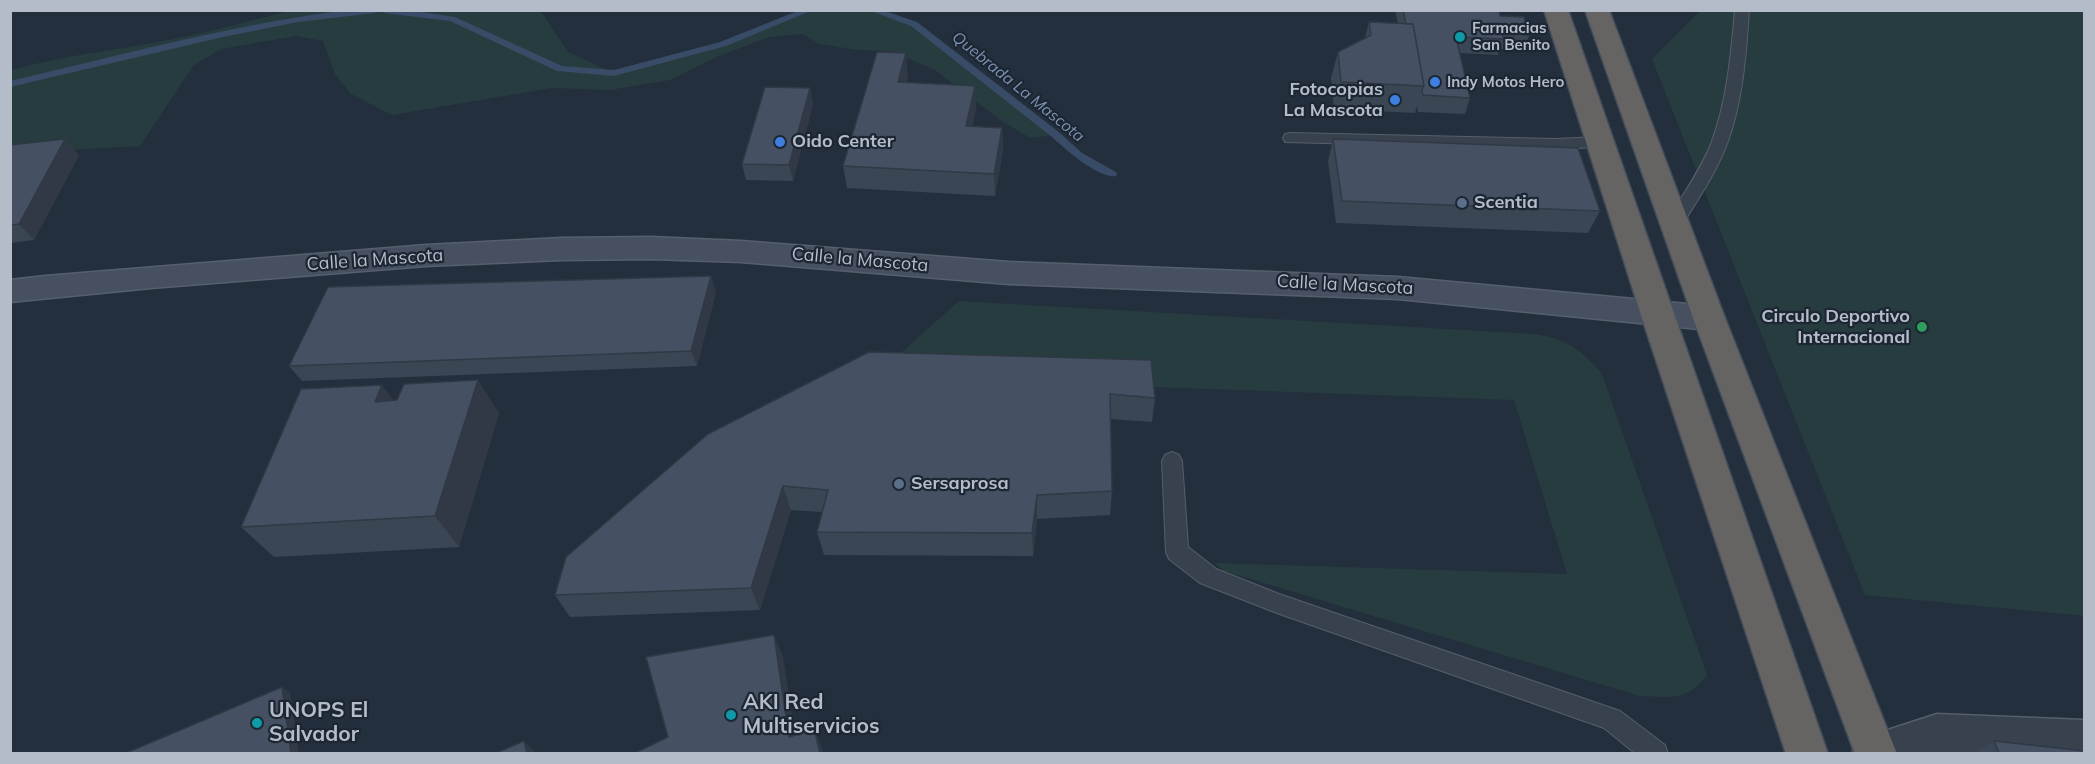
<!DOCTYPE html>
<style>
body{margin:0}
#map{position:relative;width:2095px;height:764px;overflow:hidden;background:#242f3e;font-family:Mulish,sans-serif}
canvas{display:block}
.frame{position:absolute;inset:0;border:12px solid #b4bcc9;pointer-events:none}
</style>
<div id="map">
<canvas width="2095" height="764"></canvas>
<div class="frame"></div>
</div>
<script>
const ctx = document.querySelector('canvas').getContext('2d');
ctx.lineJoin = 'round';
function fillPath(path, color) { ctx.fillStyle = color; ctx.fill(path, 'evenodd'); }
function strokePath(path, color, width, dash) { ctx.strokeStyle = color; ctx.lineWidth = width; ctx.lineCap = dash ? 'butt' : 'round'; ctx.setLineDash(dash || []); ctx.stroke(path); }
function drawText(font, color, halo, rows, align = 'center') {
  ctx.font = font + ' Mulish,sans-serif'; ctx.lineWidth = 4.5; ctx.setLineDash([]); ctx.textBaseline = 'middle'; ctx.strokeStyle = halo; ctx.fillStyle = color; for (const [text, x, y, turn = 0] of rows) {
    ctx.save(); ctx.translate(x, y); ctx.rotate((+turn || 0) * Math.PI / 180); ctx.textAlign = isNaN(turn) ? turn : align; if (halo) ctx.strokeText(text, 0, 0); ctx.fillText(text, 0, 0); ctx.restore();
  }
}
const green = new Path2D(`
 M294 10 537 11 542 13 568 52 614 73 723 44 809 11H872L914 24 1056 135 1030 138 999 119 935 70 890 51 857 50 820 44 802 34 769 37 719 56 670 80 610 90 552 88 392 115 351 94 335 74 323 41 296 36 221 49 193 66 140 146 67 150 11 148V70C64 55 119 50 173 39 214 32 254 19 294 10Z
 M1700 11H2084V616L1865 595 1652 59Z
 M959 301 1534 334C1568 339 1580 349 1602 374L1707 675C1688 702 1669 697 1640 696L1224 571 1215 563 1567 574 1514 400 874 377Z`);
const stream = new Path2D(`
 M348 10H379L375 13 298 22 223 37 10 87V81C122 55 234 24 348 10Z
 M380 10H408L455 17 562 66 614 70 720 42 800 10H813L726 46 614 76 557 71 450 21 384 13Z
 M868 10H882L917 22 1060 133 1082 153 1116 172 1117 174 1116 176C1099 179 1065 149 1052 137L911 26Z`);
const service = new Path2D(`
 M1735 10H1749C1746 55 1743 101 1727 144 1716 173 1698 199 1682 225H1670L1667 221C1682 196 1700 171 1711 144 1727 101 1731 55 1735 10Z
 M1291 133 1556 139 1599 137 1605 138 1607 142 1605 146 1599 147 1556 149 1285 142 1283 138 1285 134Z
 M1172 452 1179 455 1182 461 1188 547 1216 569 1279 594 1620 711 1665 745 1668 754H1636L1604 728 1277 613 1200 583 1169 559 1166 552 1162 461 1165 455Z`);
const minor = new Path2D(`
 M1937 714 2084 720V754H1852L1857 740Z`);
const secondary = new Path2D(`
 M651 237 741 241 1009 262 1398 277 1709 306 1720 310 1725 318 1720 326 1709 330 1398 299 1009 284 741 262 651 259 561 260 426 266 151 288 10 302V280L45 276 426 245 561 238Z`);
const trunk = new Path2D(`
 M1544 10H1568L1828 754H1786L1641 315Z
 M1585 10H1609L1725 318 1897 754H1855L1693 318Z`);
const wall = new Path2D(`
 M1395 10H1499L1500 16 1530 34 1523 50 1500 49 1498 55 1460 53 1470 98 1465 114 1418 112 1417 106 1415 113 1334 109 1331 78 1338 52 1365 38 1369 22 1398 23Z
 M908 75 906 83 976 108 972 126 1002 128 1003 150 995 196 847 188 843 166Z
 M810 88 813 104 793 181 746 180 742 164Z
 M1333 139 1600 211 1588 233 1336 223 1328 161Z
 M10 145 79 155 34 240 10 243Z
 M716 292 697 366 302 381 289 366Z
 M869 352 1155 398 1152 422 1111 419 1112 491 1110 515 1037 519 1033 556 824 555 817 532 822 512 791 510 760 610 570 617 555 595Z
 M394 401 499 413 459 547 274 557 241 527Z
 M1994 741 2085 753H1973Z`);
const shadedWall = new Path2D(`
 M906 53 908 75 901 104 898 82Z
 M975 86 976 108 968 148 966 126Z
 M810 88 813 104 793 181 789 165Z
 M1002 128 1003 150 995 196 994 174Z
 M65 139 79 155 34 240 19 224Z
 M711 276 716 292 697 366 691 351Z
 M478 380 499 413 459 547 435 516Z
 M382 385 407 418 375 402Z
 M783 486 791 510 760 610 751 588Z
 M1037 495V519L1033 556 1032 533Z
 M774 635 783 656 798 753 789 737Z
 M282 687 290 693 299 753H291Z
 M814 729 822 748 824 753H820Z
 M524 741 536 753H527Z`);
const building = new Path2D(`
 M1403 10H1499L1500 16 1524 17 1530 34 1502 33 1504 39 1456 37 1470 98 1423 95 1422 90 1424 86 1413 24H1406Z
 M1369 22 1413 24 1424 86 1341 82 1338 52 1371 35Z
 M877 52 906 53 898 82 975 86 966 126 1002 128 994 174 843 166Z
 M765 87 810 88 789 165 742 164Z
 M65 139 19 224 10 225V145Z
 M1333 139 1578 148 1600 211 1342 201Z
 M711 276 691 351 289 366 328 287Z
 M869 352 1151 360 1155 398 1110 394 1112 491 1037 495 1032 533 817 532 828 490 783 486 751 588 555 595 566 557 708 434Z
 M478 380 435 516 241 527 301 389 382 385 375 402 397 400 404 384Z
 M774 635 789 737 814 729 820 753H635L668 737 646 657Z
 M282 687 291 753H126Z
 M524 741 527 753H496Z
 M1994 741 2085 751V753H1999Z`);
const markers = [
 [1460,37,6,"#0f9aa8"],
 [1435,82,6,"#3f7fe0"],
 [1395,100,6,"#3f7fe0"],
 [780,142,6,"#3f7fe0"],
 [1462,203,6,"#5c6f8a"],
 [1922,327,6,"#2e9e5b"],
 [899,484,6,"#5c6f8a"],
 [731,715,6,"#0f9aa8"],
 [257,723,6,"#0f9aa8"]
];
const farPoinames = [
 ["Farmacias",1472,28],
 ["San Benito",1472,45],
 ["Indy Motos Hero",1447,82]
];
const farWaternames = [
 ["Quebrada La Mascota",1018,87,39]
];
const poiNames = [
 ["Fotocopias",1383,90,"right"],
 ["La Mascota",1383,111,"right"],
 ["Oido Center",792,142],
 ["Scentia",1474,203],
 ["Circulo Deportivo",1910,317,"right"],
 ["Internacional",1910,338,"right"],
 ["Sersaprosa",911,484]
];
const streetNames = [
 ["Calle la Mascota",375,260,-4],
 ["Calle la Mascota",860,260,5],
 ["Calle la Mascota",1345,285,3]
];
const nearPoinames = [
 ["AKI Red",743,703],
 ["Multiservicios",743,727],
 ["UNOPS El",269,711],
 ["Salvador",269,735]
];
fillPath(green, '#263c3f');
fillPath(stream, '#394c67');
strokePath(service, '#565f6c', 2);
strokePath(minor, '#565f6c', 3);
strokePath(secondary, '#565f6c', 3);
strokePath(trunk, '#434c59', 3);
fillPath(service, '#38414e');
fillPath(minor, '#38414e');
fillPath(secondary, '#465061');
fillPath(trunk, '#656462');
fillPath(wall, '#3b4654');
fillPath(shadedWall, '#303945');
fillPath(building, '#455162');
strokePath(building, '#303945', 1.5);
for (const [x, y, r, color] of markers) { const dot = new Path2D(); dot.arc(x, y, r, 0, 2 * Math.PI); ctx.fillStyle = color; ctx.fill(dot); strokePath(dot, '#1d2633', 2); }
drawText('bold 15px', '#b4bcc9', '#1d2633', farPoinames, 'left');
drawText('italic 16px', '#7c92b1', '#1d2633', farWaternames);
drawText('bold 18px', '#b4bcc9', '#1d2633', poiNames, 'left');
drawText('18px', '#b4bcc9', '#1d2633', streetNames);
drawText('bold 21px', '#b4bcc9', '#1d2633', nearPoinames, 'left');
</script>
